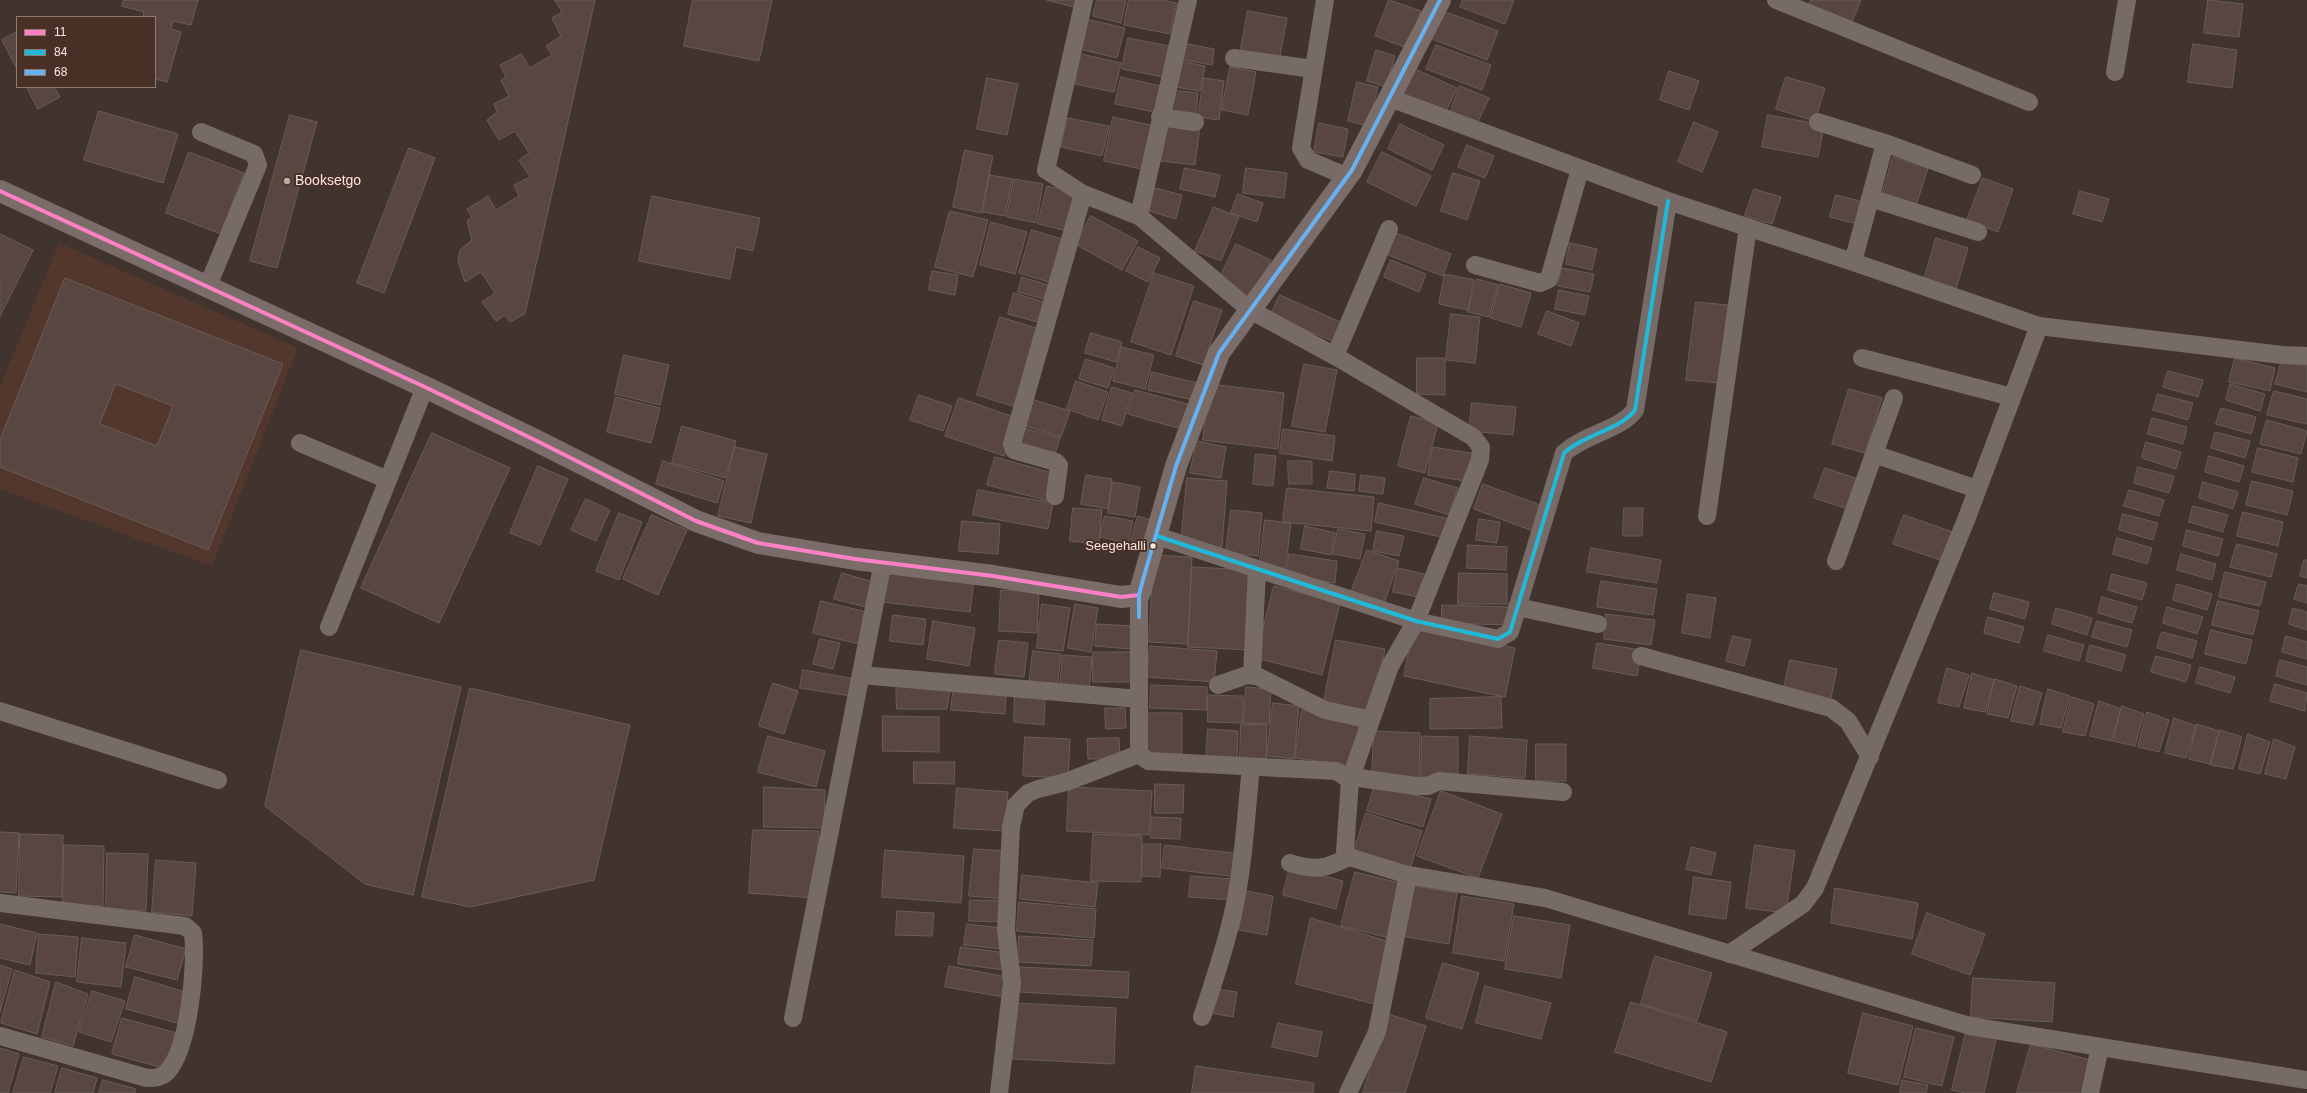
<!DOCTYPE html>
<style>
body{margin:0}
#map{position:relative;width:2307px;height:1093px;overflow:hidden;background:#41342f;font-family:Arial,sans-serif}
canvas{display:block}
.legend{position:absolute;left:16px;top:16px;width:140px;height:72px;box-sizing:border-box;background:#493027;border:1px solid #8f7a72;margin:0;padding:5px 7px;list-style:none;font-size:12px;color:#f8e8e2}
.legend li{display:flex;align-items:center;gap:8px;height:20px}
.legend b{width:20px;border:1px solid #8f7a72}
</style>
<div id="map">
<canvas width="2307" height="1093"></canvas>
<ul class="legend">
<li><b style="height:5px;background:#ff80c5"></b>11</li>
<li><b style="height:5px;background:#20b9da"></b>84</li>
<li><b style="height:5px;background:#66b1f2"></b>68</li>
</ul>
</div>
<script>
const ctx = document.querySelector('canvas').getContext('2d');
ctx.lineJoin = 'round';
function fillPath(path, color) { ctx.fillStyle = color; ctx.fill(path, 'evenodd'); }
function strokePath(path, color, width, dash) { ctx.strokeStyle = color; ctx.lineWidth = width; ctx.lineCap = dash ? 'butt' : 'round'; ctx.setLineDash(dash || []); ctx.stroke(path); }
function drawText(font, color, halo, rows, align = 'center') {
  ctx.font = font + ' Arial,sans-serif'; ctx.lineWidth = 4; ctx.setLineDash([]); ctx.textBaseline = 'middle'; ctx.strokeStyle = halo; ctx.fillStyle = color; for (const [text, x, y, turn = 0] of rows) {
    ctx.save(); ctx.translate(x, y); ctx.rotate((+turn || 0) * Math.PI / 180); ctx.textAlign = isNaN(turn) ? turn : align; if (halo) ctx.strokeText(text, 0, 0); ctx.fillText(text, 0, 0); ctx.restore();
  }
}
const built = new Path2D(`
 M59 243 298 348 212 566 0 489V387Z`);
const building = new Path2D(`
 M124 0H198L191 25 173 21 171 29 181 32 167 82 155 79V17H143L144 12 122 6Z
 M555 0H595L525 314 510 322 505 315 496 321 482 302 495 293 481 272 465 282 458 261 460 250 472 240 467 221 472 217 467 209 488 196 496 210 519 196 514 185 530 177 519 160 529 153 515 131 499 140 487 120 497 112 494 104 509 96 501 80 506 77 500 65 521 54 530 68 552 55 546 46 561 36 552 18 562 12Z
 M693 0H772L759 61 684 46Z
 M1047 0H1077L1075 7Z
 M1097 0H1126L1121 23 1093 16Z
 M1129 0H1161L1177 3 1170 34 1124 25Z
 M1389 0 1421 11 1407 48 1375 36Z
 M1463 0H1514L1505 24 1460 7Z
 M1811 0H1861L1850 27 1807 10Z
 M2208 0 2243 4 2239 37 2204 33Z
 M1248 11 1287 18 1279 61 1240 54Z
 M1443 11 1498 31 1487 60 1432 39Z
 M1086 19 1125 28 1117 58 1079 49Z
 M17 32V69L2 40Z
 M1128 38 1169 46 1163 77 1122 69Z
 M1182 43 1214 49 1212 65 1179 59Z
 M2193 44 2237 50 2232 88 2188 82Z
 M1436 45 1491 65 1482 90 1426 69Z
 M1376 50 1395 56 1386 87 1367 81Z
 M1081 54 1121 63 1114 92 1075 84Z
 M1180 61 1205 66 1200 91 1175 87Z
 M1230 67 1256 72 1248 115 1222 110Z
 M1415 69 1457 88 1444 116 1402 96Z
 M1669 71 1699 81 1689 110 1660 100Z
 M1121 77 1165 87 1159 113 1115 104Z
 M1786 77 1825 88 1815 121 1776 109Z
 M987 78 1018 84 1007 135 977 129Z
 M1204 78 1224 81 1219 120 1198 117Z
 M1357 82 1378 87 1368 126 1348 121Z
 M1460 86 1489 98 1477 124 1449 115Z
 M27 87H54L60 97 38 109Z
 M1172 90 1198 93 1196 115 1170 112Z
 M99 111 178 134 163 183 84 160Z
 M290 115 317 122 277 268 250 261Z
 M1768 115 1824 125 1818 157 1762 147Z
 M1113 117 1155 126 1146 170 1104 161Z
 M1068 118 1109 126 1102 156 1061 147Z
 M1165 122 1200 125 1195 165 1161 161Z
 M1694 122 1718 132 1702 172 1678 162Z
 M1319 123 1348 129 1343 157 1314 152Z
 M1400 124 1444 145 1432 170 1388 149Z
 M1467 145 1494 156 1485 178 1458 167Z
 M409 148 435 158 384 293 357 283Z
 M965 150 993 156 981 213 953 207Z
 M189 152 244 173 221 234 166 213Z
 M1382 152 1431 176 1416 206 1367 182Z
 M1893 157 1928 168 1916 206 1882 195Z
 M1185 168 1220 175 1215 197 1180 189Z
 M1246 168 1287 173 1284 198 1243 193Z
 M1453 173 1480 181 1467 220 1441 211Z
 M990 175 1012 179 1005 216 983 212Z
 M1983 178 2013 189 1998 232 1967 220Z
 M1014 179 1043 184 1036 223 1007 217Z
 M1047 186 1076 193 1067 231 1038 224Z
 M1155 188 1182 195 1176 219 1149 211Z
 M1754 189 1781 197 1772 224 1745 216Z
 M2080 191 2109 199 2102 222 2073 214Z
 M1238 194 1263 203 1257 222 1231 213Z
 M1836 195 1867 203 1861 225 1830 217Z
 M652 196 760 218 753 251 736 247 730 279 639 261Z
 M1214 207 1239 217 1221 261 1195 251Z
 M950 211 988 220 973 277 935 267Z
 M1091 216 1138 241 1122 270 1075 244Z
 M991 222 1027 232 1015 274 980 265Z
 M1032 230 1065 240 1052 283 1019 273Z
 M1396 233 1451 254 1443 276 1388 255Z
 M0 234 33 250 0 316Z
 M1936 238 1968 248 1956 289 1924 280Z
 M1570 243 1597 249 1592 270 1566 264Z
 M1236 244 1271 260 1252 299 1218 282Z
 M1138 247 1160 258 1148 282 1126 271Z
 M1391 260 1426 274 1419 292 1384 277Z
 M1562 268 1594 274 1590 292 1558 286Z
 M932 271 958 275 955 295 929 290Z
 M1154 273 1194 286 1171 355 1131 342Z
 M1445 274 1474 280 1468 310 1439 304Z
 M1022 277 1048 285 1044 299 1018 292Z
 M65 278 283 364 208 550 0 467V440ZM116 384 173 406 157 446 100 424Z
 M1477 279 1498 285 1489 317 1468 312Z
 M1500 284 1531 293 1521 327 1491 318Z
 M1559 290 1589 296 1585 315 1555 309Z
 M1014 293 1047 303 1041 323 1008 314Z
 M1280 295 1345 324 1337 343 1271 315Z
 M1194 301 1222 310 1203 365 1176 356Z
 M1696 302 1728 305 1719 383 1686 380Z
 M1547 311 1579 323 1571 346 1538 334Z
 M1451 314 1480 317 1475 363 1446 360Z
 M1000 317 1043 330 1019 408 977 395Z
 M1091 333 1122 342 1116 362 1085 353Z
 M1122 347 1154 355 1145 389 1113 381Z
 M624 355 669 365 660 405 615 394Z
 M1417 358H1445V395L1417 394Z
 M2235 358 2275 368 2270 391 2229 382Z
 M1086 359 1114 368 1108 388 1079 379Z
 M2282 360 2307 366V392L2275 384Z
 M1304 364 1337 370 1325 432 1292 426Z
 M2168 371 2203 380 2198 397 2163 387Z
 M1152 372 1202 384 1198 401 1148 390Z
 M1076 381 1108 392 1098 420 1067 409Z
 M1210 384 1284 393 1278 449 1203 440Z
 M2230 384 2265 394 2260 411 2226 400Z
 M1112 387 1132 393 1122 426 1102 420Z
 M1849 389 1882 398 1865 453 1832 444Z
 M1135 390 1195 406 1188 431 1128 414Z
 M2274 391 2307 399V424L2267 415Z
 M2158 394 2193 403 2188 420 2153 410Z
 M919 395 952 406 943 431 910 420Z
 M616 397 660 408 651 443 607 432Z
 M959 398 1017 418 1004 456 945 436Z
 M1028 398 1070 411 1061 437 1019 424Z
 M1472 403 1516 407 1513 435 1469 431Z
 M2221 408 2256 417 2251 434 2216 424Z
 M1411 416 1438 423 1425 473 1398 466Z
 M2152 418 2187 427 2183 444 2148 434Z
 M2267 420 2307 431 2301 454 2260 444Z
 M682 426 736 441 725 478 672 463Z
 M1020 427 1060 438 1053 460 1013 449Z
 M1283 429 1335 436 1332 461 1280 453Z
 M2215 432 2250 441 2245 458 2211 448Z
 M432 433 510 468 439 623 361 588Z
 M1197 441 1226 447 1221 478 1190 473Z
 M2146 442 2181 452 2176 469 2142 458Z
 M735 447 767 454 751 523 718 516Z
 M1433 447 1476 454 1471 482 1428 475Z
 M2258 448 2298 458 2293 482 2252 472Z
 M1256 454 1276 456 1273 486 1253 484Z
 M2209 456 2244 466 2239 482 2205 472Z
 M995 457 1056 474 1049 501 987 485Z
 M663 461 724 481 717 503 656 484Z
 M1288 461H1312V484H1289Z
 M538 466 568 479 540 545 510 533Z
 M2138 467 2174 476 2169 493 2134 483Z
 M1825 468 1861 480 1851 510 1814 498Z
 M1330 471 1355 474 1354 491 1327 488Z
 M1086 475 1112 479 1108 509 1081 504Z
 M1361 475 1385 478 1383 494 1359 491Z
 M1187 478 1227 481 1222 547 1181 544Z
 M1424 478 1458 488 1449 515 1415 504Z
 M2252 481 2293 491 2287 515 2246 505Z
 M1113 482 1140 487 1135 517 1108 513Z
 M2203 482 2238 492 2233 509 2199 498Z
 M1483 484 1543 506 1533 531 1474 509Z
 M1287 488 1374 497 1371 531 1283 522Z
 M978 490 1053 503 1048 529 973 515Z
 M2129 490 2164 500 2159 516 2124 506Z
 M586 499 610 510 596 541 571 530Z
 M1379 503 1449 519 1445 538 1375 522Z
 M2193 506 2228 515 2223 532 2189 522Z
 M1073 508 1102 510 1099 544 1070 541Z
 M1624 508H1643L1642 536H1623Z
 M1231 510 1262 513 1258 556 1226 553Z
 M2243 512 2283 522 2278 546 2237 536Z
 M619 513 642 522 619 580 596 571Z
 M2123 514 2158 523 2153 540 2119 530Z
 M652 515 687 530 658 595 623 579Z
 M1904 515 1953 532 1943 561 1893 544Z
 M1105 516 1133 521 1128 543 1100 537Z
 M1138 516 1159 522 1151 547 1131 540Z
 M1479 519 1500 522 1497 543 1476 540Z
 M1265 520 1291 523 1285 572 1259 569Z
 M962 521 1000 524 998 554 959 551Z
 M1305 526 1335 533 1331 555 1301 549Z
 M1338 529 1365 534 1360 559 1333 554Z
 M2187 530 2223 539 2218 556 2183 546Z
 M1377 531 1404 536 1399 556 1373 551Z
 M2117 538 2152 548 2147 564 2113 554Z
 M2237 544 2277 554 2271 577 2230 567Z
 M1468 545 1507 547 1506 570 1467 568Z
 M1591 548 1661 560 1657 583 1587 572Z
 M1367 550 1399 561 1382 609 1349 598Z
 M1289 554 1337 561 1335 583 1287 576Z
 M2181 554 2216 564 2212 580 2177 570Z
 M1154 555 1192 557 1188 644 1149 642Z
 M2304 560H2307V578L2300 576Z
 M1192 567 1255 570 1251 650 1188 647Z
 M1398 568 1428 575 1423 598 1393 592Z
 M885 570 974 580 970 612 881 602Z
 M2225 572 2266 582 2260 606 2219 597Z
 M842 573 877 583 870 608 834 599Z
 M1459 573 1507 574V604H1458Z
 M2112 574 2147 583 2142 600 2108 590Z
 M1601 581 1657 589 1653 615 1597 607Z
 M2177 584 2212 594 2207 610 2173 600Z
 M2299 584 2307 586V603L2294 599Z
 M1274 586 1340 603 1322 675 1256 658Z
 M1001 590 1039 592 1037 633 999 631Z
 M1994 593 2029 602 2025 619 1990 609Z
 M1688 594 1716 598 1710 638 1682 633Z
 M2102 597 2137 607 2132 623 2098 613Z
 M821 601 871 613 863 645 813 633Z
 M2218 601 2259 611 2253 635 2212 625Z
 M1042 604 1070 608 1063 651 1037 648Z
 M1075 604 1098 608 1091 652 1068 648Z
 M1442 605 1509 607V625L1442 623Z
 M2167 607 2203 617 2197 634 2163 623Z
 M2056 608 2092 618 2087 635 2052 624Z
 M2293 608 2307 612V630L2289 624Z
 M1606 614 1655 620 1651 645 1604 639Z
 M893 615 926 619 923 645 890 641Z
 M1988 617 2024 627 2019 643 1984 633Z
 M933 621 975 628 969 666 927 659Z
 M2097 621 2132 630 2127 647 2092 637Z
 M1097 624 1133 626 1131 649 1095 646Z
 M1414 627 1515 648 1505 697 1404 676Z
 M2211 630 2252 640 2246 664 2205 654Z
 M2162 632 2197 641 2192 658 2157 648Z
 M2048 635 2084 645 2079 661 2044 651Z
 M1733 636 1751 640 1744 666 1726 661Z
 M2286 636 2307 642V659L2282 652Z
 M820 639 840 643 833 669 813 664Z
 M999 640 1028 643 1024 677 995 674Z
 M1336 640 1385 649 1373 712 1324 702Z
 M1597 643 1641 650 1637 676 1593 668Z
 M2090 645 2126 655 2121 671 2086 661Z
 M1150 646 1217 651 1214 682 1147 677Z
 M301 650 461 687 413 895 365 884 265 806Z
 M1033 651 1061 654 1057 689 1029 685Z
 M1093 652H1132V682H1093Z
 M1063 655 1092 657 1089 692 1060 689Z
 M2156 656 2191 665 2186 682 2151 672Z
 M1790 660 1837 669 1830 703 1783 693Z
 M2280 660 2307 667V685L2276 676Z
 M2200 667 2235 677 2230 693 2196 683Z
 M1947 668 1969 675 1959 707 1938 703Z
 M803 670 856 679 851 696 800 688Z
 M1972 673 1994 680 1985 712 1964 708Z
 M1995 679 2017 686 2008 718 1987 714Z
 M896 681 950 688 947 709H897Z
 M773 683 798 691 784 734 759 726Z
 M2275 684 2307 693 2305 711 2270 701Z
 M1151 685 1207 687V710L1150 708Z
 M954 686 1006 693 1005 714 951 710Z
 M2020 686 2042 693 2033 725 2011 721Z
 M1246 687 1271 689 1269 724 1244 723Z
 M470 688 630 725 594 880 470 907 422 897Z
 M2048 689 2070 696 2061 728 2040 724Z
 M1015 693 1045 698 1044 725 1014 722Z
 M1208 695 1243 696V723L1208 722Z
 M1501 697 1502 728 1430 729V699Z
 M2072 697 2094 704 2085 736 2063 732Z
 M2099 701 2121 709 2111 741 2090 736Z
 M1273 703 1299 706 1294 759 1267 756Z
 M2122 706 2144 714 2135 746 2113 741Z
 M1105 708H1125L1126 728 1106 729Z
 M1302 710 1362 719 1355 766 1295 758Z
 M2147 712 2169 720 2159 752 2138 747Z
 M1143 713H1182V754L1143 753Z
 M883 716 939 717V752L883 751Z
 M2174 718 2196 726 2186 758 2165 753Z
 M1241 724 1267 725 1266 761 1240 760Z
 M2197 724 2219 731 2210 764 2189 759Z
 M1208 729 1238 731 1237 758 1206 756Z
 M2220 730 2242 737 2233 769 2211 765Z
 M1374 731 1420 733 1419 780 1372 778Z
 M2248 734 2270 742 2260 774 2239 769Z
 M768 736 825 751 816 787 758 772Z
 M1422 736 1458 737V777H1421Z
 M1470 736 1527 740 1525 778 1468 774Z
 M1025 737 1070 739 1068 778 1023 776Z
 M1119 738 1120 759H1088L1087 739Z
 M2274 739 2295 747 2286 779 2265 774Z
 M1536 744H1566V781H1536Z
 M914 762H955L954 784 914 783Z
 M1155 784 1184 785 1183 813H1155Z
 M1375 784 1431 799 1423 827 1367 811Z
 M764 787 825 790 824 828 764 827Z
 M1069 787 1152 791 1149 835 1067 831Z
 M957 788 1008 792 1006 831 954 828Z
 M1441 791 1502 814 1478 878 1417 856Z
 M1366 813 1422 831 1409 872 1353 854Z
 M1152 817 1181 818 1180 839 1151 838Z
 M753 830 819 831 813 898 749 893Z
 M0 832 19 833 16 893 0 892Z
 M20 834 63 835 62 897 19 896Z
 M1093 834 1142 836 1141 882 1091 881Z
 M1143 844H1161L1160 877 1142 876Z
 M64 845 104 846 103 906 63 905Z
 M1165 845 1241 854 1238 877 1162 868Z
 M1755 845 1795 851 1786 913 1746 908Z
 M1692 847 1716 853 1711 875 1686 869Z
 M974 849 1007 851 1003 899 969 896Z
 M885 850 964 856 961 903 882 897Z
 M107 853 148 854 146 911 106 910Z
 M156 860 196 863 192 916 152 912Z
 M1290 867 1343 881 1336 909 1283 895Z
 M1355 872 1404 884 1389 938 1341 926Z
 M1022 875 1098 883 1095 907 1020 899Z
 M1191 876 1234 879 1233 900 1189 897Z
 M1694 877 1731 882 1726 919 1689 914Z
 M1409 885 1457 893 1449 944 1401 936Z
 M1835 888 1918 903 1912 939 1831 923Z
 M1246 891 1273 896 1267 935 1239 930Z
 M1462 896 1514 904 1504 961 1453 953Z
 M970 900 1002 901V922L969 921Z
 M1019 902 1096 909 1094 938 1017 931Z
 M897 911 934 913 932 936 896 935Z
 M1927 913 1985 934 1970 975 1912 954Z
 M1514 916 1570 925 1561 978 1505 969Z
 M1311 918 1390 942 1374 1004 1296 984Z
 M0 924 37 933 30 965 0 958Z
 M967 924 1003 928 1001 949 964 945Z
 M39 934 78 937 75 977 36 973Z
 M135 935 186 949 177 980 126 967Z
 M1019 936 1093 940 1091 966 1018 962Z
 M82 938 126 943 121 987 77 982Z
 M961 947 1006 953 1004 970 958 964Z
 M1655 956 1712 973 1697 1021 1641 1004Z
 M1443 963 1479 973 1462 1029 1426 1018Z
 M0 965 12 969 0 1012Z
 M949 966 1008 977 1004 997 945 987Z
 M1020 967 1129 972 1128 998 1019 992Z
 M15 970 50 982 37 1034 1 1023Z
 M135 977 189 993 181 1024 126 1009Z
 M1973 978 2055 983 2052 1022 1971 1017Z
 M56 982 88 994 73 1046 42 1037Z
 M1485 986 1551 1003 1541 1039 1476 1023Z
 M1215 989 1237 992 1233 1017 1211 1013Z
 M92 991 125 1001 111 1042 79 1032Z
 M1631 1002 1727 1032 1711 1082 1615 1052Z
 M1015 1003 1116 1008 1114 1064 1013 1059Z
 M1863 1013 1913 1026 1898 1085 1848 1073Z
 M1388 1014 1426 1026 1405 1093H1363Z
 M122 1018 177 1033 167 1069 112 1054Z
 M1278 1023 1322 1032 1317 1057 1272 1047Z
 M1916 1028 1954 1037 1942 1086 1904 1077Z
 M1966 1032 1996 1039 1984 1093H1965L1952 1090Z
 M2031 1044 2094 1061 2086 1093H2017Z
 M0 1048 19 1054 8 1093H0Z
 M24 1057 58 1066 50 1093H13Z
 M1196 1066 1314 1083 1313 1093H1192Z
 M62 1068 97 1078 93 1093H55Z
 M103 1080 136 1089 135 1093H99Z
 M1902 1080 1928 1085 1926 1093H1900Z`);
const street = new Path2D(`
 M1084 0 1046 170 1083 194 1139 216 1250 310 1335 356 1473 437 1481 447 1480 460 1416 621 1390 666 1350 780
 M1325 0 1301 148 1308 160 1348 177
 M1776 0 2029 102
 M1234 58 1313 69
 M2115 72 2127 0
 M1390 98 1668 201 1853 262 2039 326 2282 355 2307 356
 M1160 117 1195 122
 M1818 122 1885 143
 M201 132 254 154 258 165 207 288
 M1870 198 1978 232
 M1139 216 1188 0
 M1853 262 1885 143 1972 175
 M1475 265 1540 283 1549 279 1580 169
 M1335 356 1389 229
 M1862 358 2012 397
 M300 443 388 480 329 627
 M1874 454 1977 489
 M388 480 425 387
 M1055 496 1059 465 1056 462 1014 450 1012 444 1083 194
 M1707 516 1748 227
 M1157 536 1416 621 1498 639 1510 632 1564 453C1585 434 1620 430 1635 410L1668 201
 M1836 561 1894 398
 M1139 595V754
 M1517 607 1598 624
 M1641 656 1831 708 1848 721 1870 757
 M861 675 1139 699
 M1252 675 1257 570
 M1218 685 1247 675 1257 676 1325 710 1371 720
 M0 711 218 780
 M1139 754 1148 761 1336 771 1350 780 1345 852 1349 857 1408 875 1545 898 1970 1026 2307 1080
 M1352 777 1416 786H1428L1439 781 1563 792
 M1290 863C1316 871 1325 869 1349 857
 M0 903 185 926 193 933C197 964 189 1049 167 1072 161 1078 154 1078 147 1078L0 1036
 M1729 954 1803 904 1815 888 1966 520 2039 326
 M1202 1017C1214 981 1226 946 1234 909 1244 862 1246 814 1251 767
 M793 1018 883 562
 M999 1093 1012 983 1006 929 1011 827 1016 805 1028 793 1038 789 1066 782 1139 754
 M1348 1093 1377 1032 1408 875
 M2090 1093 2100 1047`);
const secondary = new Path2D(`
 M0 191 425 387 537 441 696 521 758 543 855 559 993 576 1121 597 1139 595 1176 466 1219 353 1352 170 1440 0`);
const bus1 = new Path2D(`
 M0 191 425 387 537 441 696 521 758 543 855 559 993 576 1121 597 1139 595`);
const bus2 = new Path2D(`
 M1157 536 1416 621 1498 639 1510 632 1564 453C1585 434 1620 430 1635 410L1668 201`);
const bus3 = new Path2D(`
 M1139 617V595L1142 583 1176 466 1219 353 1352 170 1440 0`);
const markers = [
 [287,181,4,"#b8a9a3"],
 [1153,546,3.5,"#f8e8e2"]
];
const busNames = [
 ["Seegehalli",1146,546]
];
const poiNames = [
 ["Booksetgo",295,181]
];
fillPath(built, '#54372c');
fillPath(building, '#594640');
strokePath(building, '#695d59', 1);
strokePath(street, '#776b68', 18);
strokePath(secondary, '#7a6c69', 22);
strokePath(bus1, '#ff80c5', 4);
strokePath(bus2, '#20b9da', 4);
strokePath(bus3, '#66b1f2', 4);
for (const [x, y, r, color] of markers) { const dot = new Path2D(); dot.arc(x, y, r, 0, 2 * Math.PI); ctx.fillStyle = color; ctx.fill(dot); strokePath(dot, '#493027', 1.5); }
drawText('13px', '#f8e8e2', '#493027', busNames, 'right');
drawText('14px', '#f8e8e2', '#493027', poiNames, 'left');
</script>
